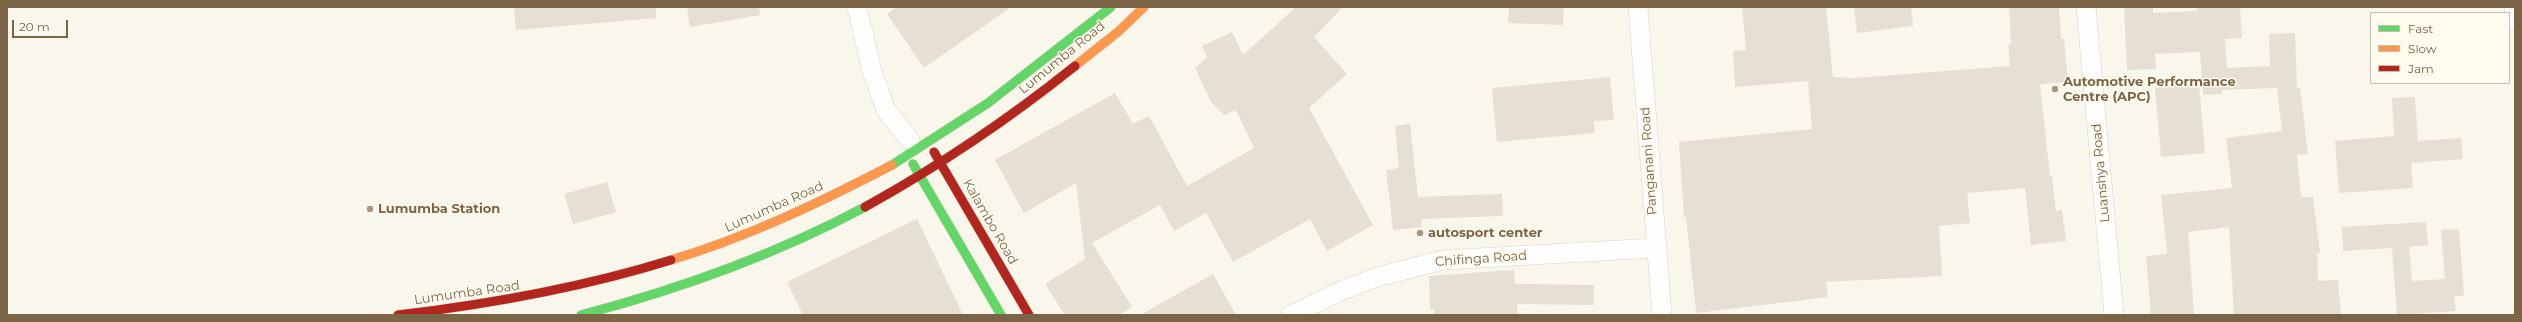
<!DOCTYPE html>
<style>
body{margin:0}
#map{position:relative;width:2522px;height:322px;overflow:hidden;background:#f9f6ec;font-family:Montserrat,sans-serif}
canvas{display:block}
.frame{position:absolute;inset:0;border:8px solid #7c6447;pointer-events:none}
.legend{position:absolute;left:2370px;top:12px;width:140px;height:72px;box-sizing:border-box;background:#fffcef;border:1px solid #cbbfac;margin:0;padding:5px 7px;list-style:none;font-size:12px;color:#7c6447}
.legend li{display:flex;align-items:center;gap:8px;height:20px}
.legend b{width:20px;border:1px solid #cbbfac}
.scale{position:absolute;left:12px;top:20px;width:56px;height:18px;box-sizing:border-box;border:2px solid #7c6447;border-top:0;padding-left:5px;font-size:12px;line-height:14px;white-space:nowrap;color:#7c6447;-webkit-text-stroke:3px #fffcef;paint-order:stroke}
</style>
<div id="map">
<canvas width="2522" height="322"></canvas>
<div class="frame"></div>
<ul class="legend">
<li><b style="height:5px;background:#63d668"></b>Fast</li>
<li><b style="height:5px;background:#ff974d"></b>Slow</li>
<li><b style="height:5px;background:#b3261e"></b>Jam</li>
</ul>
<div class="scale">20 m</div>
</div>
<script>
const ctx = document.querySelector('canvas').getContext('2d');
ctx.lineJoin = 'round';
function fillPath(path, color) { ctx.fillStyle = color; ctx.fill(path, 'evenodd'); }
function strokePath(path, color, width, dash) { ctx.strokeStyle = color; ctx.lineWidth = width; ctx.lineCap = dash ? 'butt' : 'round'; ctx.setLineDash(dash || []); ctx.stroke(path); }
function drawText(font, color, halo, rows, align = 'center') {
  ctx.font = font + ' Montserrat,sans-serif'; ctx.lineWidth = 3; ctx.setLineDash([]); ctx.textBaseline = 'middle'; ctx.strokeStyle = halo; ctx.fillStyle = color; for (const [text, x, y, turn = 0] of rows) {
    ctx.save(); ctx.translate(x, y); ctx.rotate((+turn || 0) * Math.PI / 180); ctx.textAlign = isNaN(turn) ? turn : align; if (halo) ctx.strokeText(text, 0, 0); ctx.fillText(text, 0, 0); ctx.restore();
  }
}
const building = new Path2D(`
 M514 7H656V18L516 30Z
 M687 7H759L760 15 690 27Z
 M897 7H1011L924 68 887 14Z
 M1296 7H1343L1314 37 1347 74 1309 108 1373 225 1327 251 1310 219 1233 262 1206 213 1174 231 1160 205 1092 243 1132 307 1119 315H1065L1045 284 1085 259 1076 183 1024 213 995 160 1115 93 1133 124 1149 116 1187 186 1254 148 1236 110 1224 115 1211 102 1195 68 1207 57 1202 46 1232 32 1243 55Z
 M1509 7H1564L1563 25 1508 23Z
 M1742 7H1826L1833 77 1855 78 2010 66 2008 45 2011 44 2009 7H2059L2061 39H2064L2068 82 2040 84 2050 176H2052L2056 211 2062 210 2066 241 2031 245 2025 188 1967 193 1970 223 1939 226 1942 276 1826 282 1828 297 1696 313 1686 217H1684L1679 142 1812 129 1808 81 1735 87 1733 51 1746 50Z
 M1854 7H1911L1913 26 1857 33Z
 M2124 7H2153V13L2197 11V7H2240L2242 38 2225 39 2227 68 2270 66 2269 34 2295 33 2297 88H2300L2308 154 2297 155 2301 197H2313L2320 253H2317L2318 281 2338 280 2341 315H2234L2229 227 2188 232 2194 315H2151L2146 256 2167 254 2161 195 2232 188 2226 138 2282 131 2277 88 2222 90V94L2203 95 2200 52 2155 54 2156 69 2127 70Z
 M1610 77 1614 120 1594 121 1595 133 1497 142 1492 88Z
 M2199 84 2205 153 2161 157 2155 88Z
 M2415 97 2418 141 2461 138 2463 159 2411 163 2413 188 2339 193 2335 141 2394 136 2392 98Z
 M1410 124 1418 197 1502 194 1503 216 1421 219 1422 227 1393 230 1386 170 1399 168 1395 126Z
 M607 182 616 212 573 224 564 194Z
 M917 219 963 315H803L787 282Z
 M2426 222 2428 245 2409 247 2412 281 2445 279 2441 230 2459 229 2464 296H2454L2456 311 2397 315 2392 248 2343 251 2342 227Z
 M1514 270 1515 284 1594 285V305L1517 304 1518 315H1434V309L1430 310 1429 276Z
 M1213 274 1236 315H1140Z`);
const street = new Path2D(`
 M857 7 872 71 886 110 910 140
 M1638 7 1662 315
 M2086 7 2114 315
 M2514 7 2515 21
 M1291 315 1341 291 1377 277 1443 260 1655 248`);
const fast = new Path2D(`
 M913 164 1001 315
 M892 165 988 103 1111 7
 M581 315C680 289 775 255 865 207`);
const slow = new Path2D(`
 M1075 66 1119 31 1144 7
 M671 260C748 237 821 202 892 165`);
const jam = new Path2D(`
 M934 152 1029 315
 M865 207C939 166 1009 119 1075 66
 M398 315C491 304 581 288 671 260`);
const markers = [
 [2055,89,4,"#a89781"],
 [370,209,4,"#a89781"],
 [1420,233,4,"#a89781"]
];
const streetNames = [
 ["Lumumba Road",1062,58,-39],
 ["Panganani Road",1649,161,-94],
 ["Luanshya Road",2101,173,-95],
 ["Lumumba Road",774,207,-24],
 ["Kalambo Road",990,222,60],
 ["Chifinga Road",1481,259,-4],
 ["Lumumba Road",467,293,-8]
];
const poiNames = [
 ["Automotive Performance",2063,82],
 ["Centre (APC)",2063,97],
 ["Lumumba Station",378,209],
 ["autosport center",1428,233]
];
fillPath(building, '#e6dfd3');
strokePath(street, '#d9d3ca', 20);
strokePath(fast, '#d8d1c5', 10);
strokePath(slow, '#d8d1c5', 10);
strokePath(jam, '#d8d1c5', 10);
strokePath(street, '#fefefc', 19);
strokePath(fast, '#63d668', 9);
strokePath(slow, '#ff974d', 9);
strokePath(jam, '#b3261e', 9);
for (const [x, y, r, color] of markers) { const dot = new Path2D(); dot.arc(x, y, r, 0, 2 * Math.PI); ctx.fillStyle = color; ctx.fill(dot); strokePath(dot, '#fffcef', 1.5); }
drawText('13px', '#7c6447', '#fffcef', streetNames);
drawText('bold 13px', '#7c6447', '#fffcef', poiNames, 'left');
</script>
